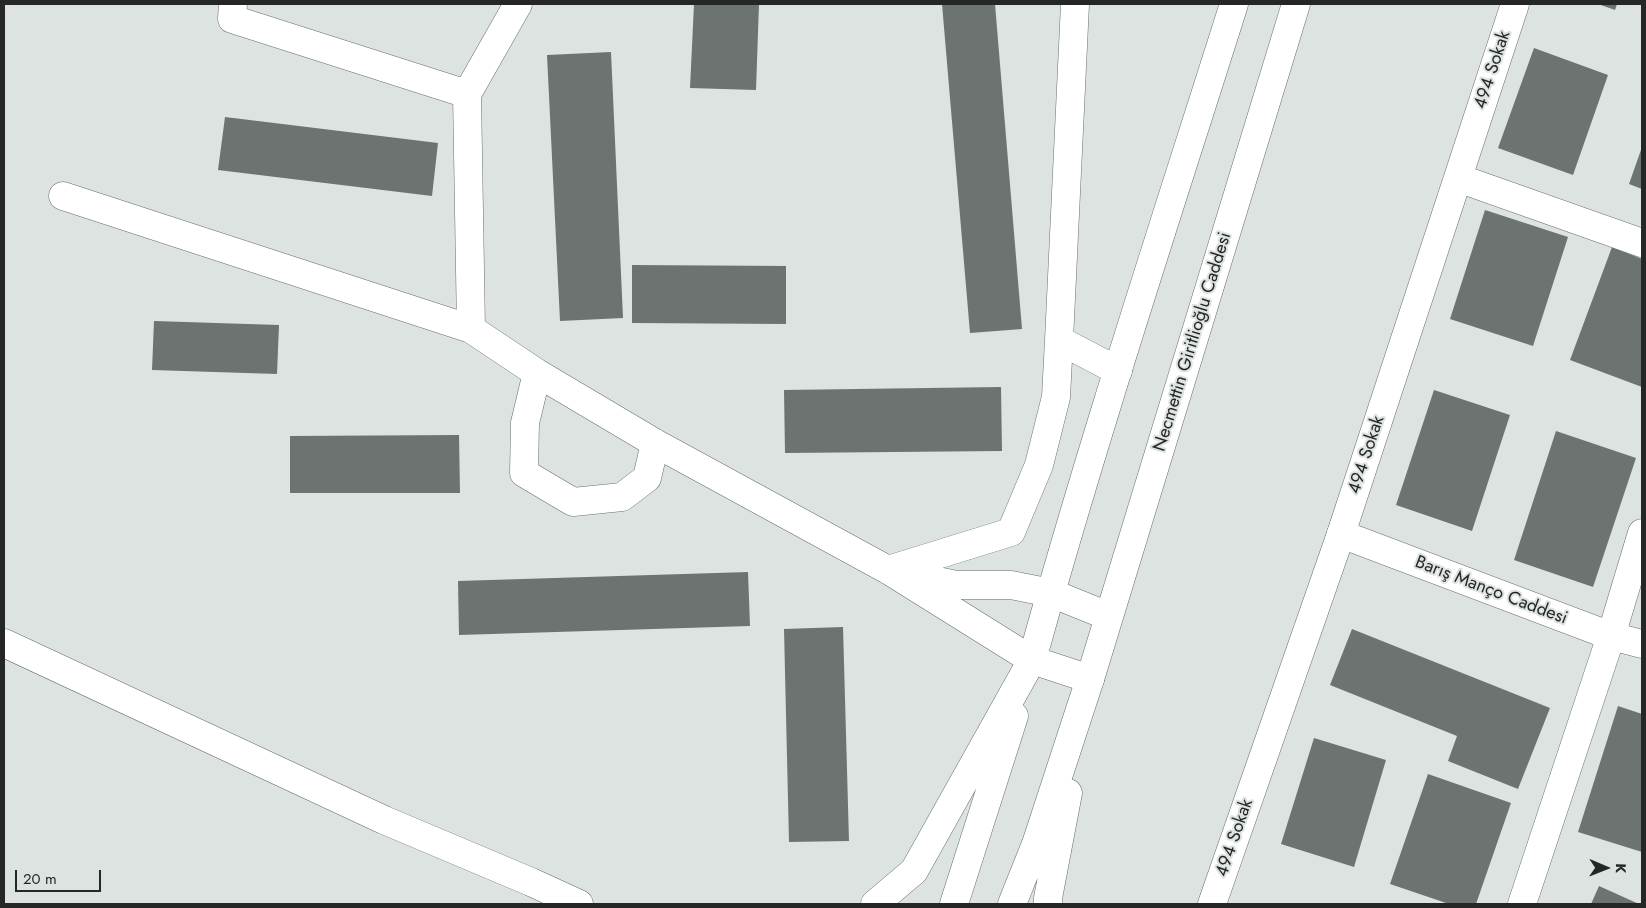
<!DOCTYPE html>
<meta charset="utf-8">
<style>
body{margin:0}
#map{position:relative;width:1646px;height:908px;overflow:hidden;background:#dce3e0;font-family:Jost,sans-serif}
canvas{display:block}
.frame{position:absolute;inset:0;border:5px solid #242726;pointer-events:none}
.north{position:absolute;left:1581px;top:843px;width:50px;height:50px;-webkit-text-stroke:4px #dce3e0;paint-order:stroke;rotate:91deg;font-size:14px;font-weight:700;line-height:20px;text-align:center;color:#242726}
.north::after{content:'';display:block;margin:auto;width:18px;height:22px;background:#242726;clip-path:polygon(50% 0,100% 100%,50% 72%,0 100%)}
.scale{position:absolute;left:15px;top:870px;width:86px;height:22px;box-sizing:border-box;border:2px solid #242726;border-top:0;padding-left:6px;font-size:15px;line-height:18px;white-space:nowrap;color:#242726;-webkit-text-stroke:4px #dce3e0;paint-order:stroke}
</style>
<div id="map">
<canvas width="1646" height="908"></canvas>
<div class="frame"></div>
<div class="north">K</div>
<div class="scale">20 m</div>
</div>
<script>
const ctx = document.querySelector('canvas').getContext('2d');
ctx.lineJoin = 'round';
function fillPath(path, color) { ctx.fillStyle = color; ctx.fill(path, 'evenodd'); }
function strokePath(path, color, width, dash) { ctx.strokeStyle = color; ctx.lineWidth = width; ctx.lineCap = dash ? 'butt' : 'round'; ctx.setLineDash(dash || []); ctx.stroke(path); }
function drawText(font, color, halo, rows, align = 'center') {
  ctx.font = font + ' Jost,sans-serif'; ctx.lineWidth = 4; ctx.setLineDash([]); ctx.textBaseline = 'middle'; ctx.strokeStyle = halo; ctx.fillStyle = color; for (const [text, x, y, turn = 0] of rows) {
    ctx.save(); ctx.translate(x, y); ctx.rotate((+turn || 0) * Math.PI / 180); ctx.textAlign = isNaN(turn) ? turn : align; if (halo) ctx.strokeText(text, 0, 0); ctx.fillText(text, 0, 0); ctx.restore();
  }
}
const building = new Path2D(`
 M694 4H759L756 90 690 88Z
 M942 4H995L1022 329 970 333Z
 M1598 4H1617L1615 10Z
 M1534 48 1608 75 1573 175 1498 148Z
 M611 52 623 318 560 321 547 55Z
 M225 117 438 143 432 196 218 170Z
 M1642 147V189L1629 184Z
 M1485 210 1568 237 1533 346 1450 319Z
 M1612 247 1642 259V387L1570 360Z
 M632 265 786 266V324L632 323Z
 M154 321 279 325 277 374 152 370Z
 M1001 387 1002 451 785 453 784 390Z
 M1434 390 1510 415 1472 531 1396 505Z
 M1556 431 1636 458 1593 587 1514 560Z
 M459 435 460 493H290V436Z
 M748 572 750 626 459 635 458 581Z
 M843 627 849 841 789 842 784 629Z
 M1352 629 1550 708 1518 789 1448 761 1457 736 1330 685Z
 M1618 706 1642 714V852L1578 832Z
 M1314 738 1386 760 1354 867 1281 844Z
 M1428 774 1511 803 1476 904H1449L1390 884Z
 M1599 886 1639 904H1591Z`);
const street = new Path2D(`
 M233 4 232 19 467 94
 M518 4 467 94 471 329 537 373 655 443 888 570 1032 660 1090 679
 M1075 4 1059 340 1118 371
 M1458 178 1642 243
 M63 196 471 329
 M537 373 525 423 524 473 573 502 622 497 647 478 655 443
 M888 570 1011 532 1039 465 1056 397 1059 340
 M909 575 956 585H1011L1051 593 1108 616
 M1212 904 1341 534 1515 4
 M1522 904 1611 636`);
const secondary = new Path2D(`
 M1341 534 1611 636 1642 644
 M1611 636 1642 533
 M1032 660C1093 439 1165 222 1234 4
 M1090 679 1296 4`);
const highway = new Path2D(`
 M4 643 384 820 531 882 579 904
 M875 904 914 871 1032 660
 M954 904 1014 716
 M1012 904 1036 844 1090 679
 M1048 904V898L1068 793`);
const streetNames = [
 ["494 Sokak",1493,70,-72],
 ["Necmettin Giritlioğlu Caddesi",1193,342,-73],
 ["494 Sokak",1367,455,-72],
 ["Barış Manço Caddesi",1491,591,21],
 ["494 Sokak",1235,838,-71]
];
fillPath(building, '#6d7371');
strokePath(street, '#696f6d', 29);
strokePath(secondary, '#696f6d', 29);
strokePath(highway, '#696f6d', 29);
strokePath(street, '#fff', 28);
strokePath(secondary, '#fff', 28);
strokePath(highway, '#fff', 28);
drawText('18px', '#242726', '#dce3e0', streetNames);
</script>
